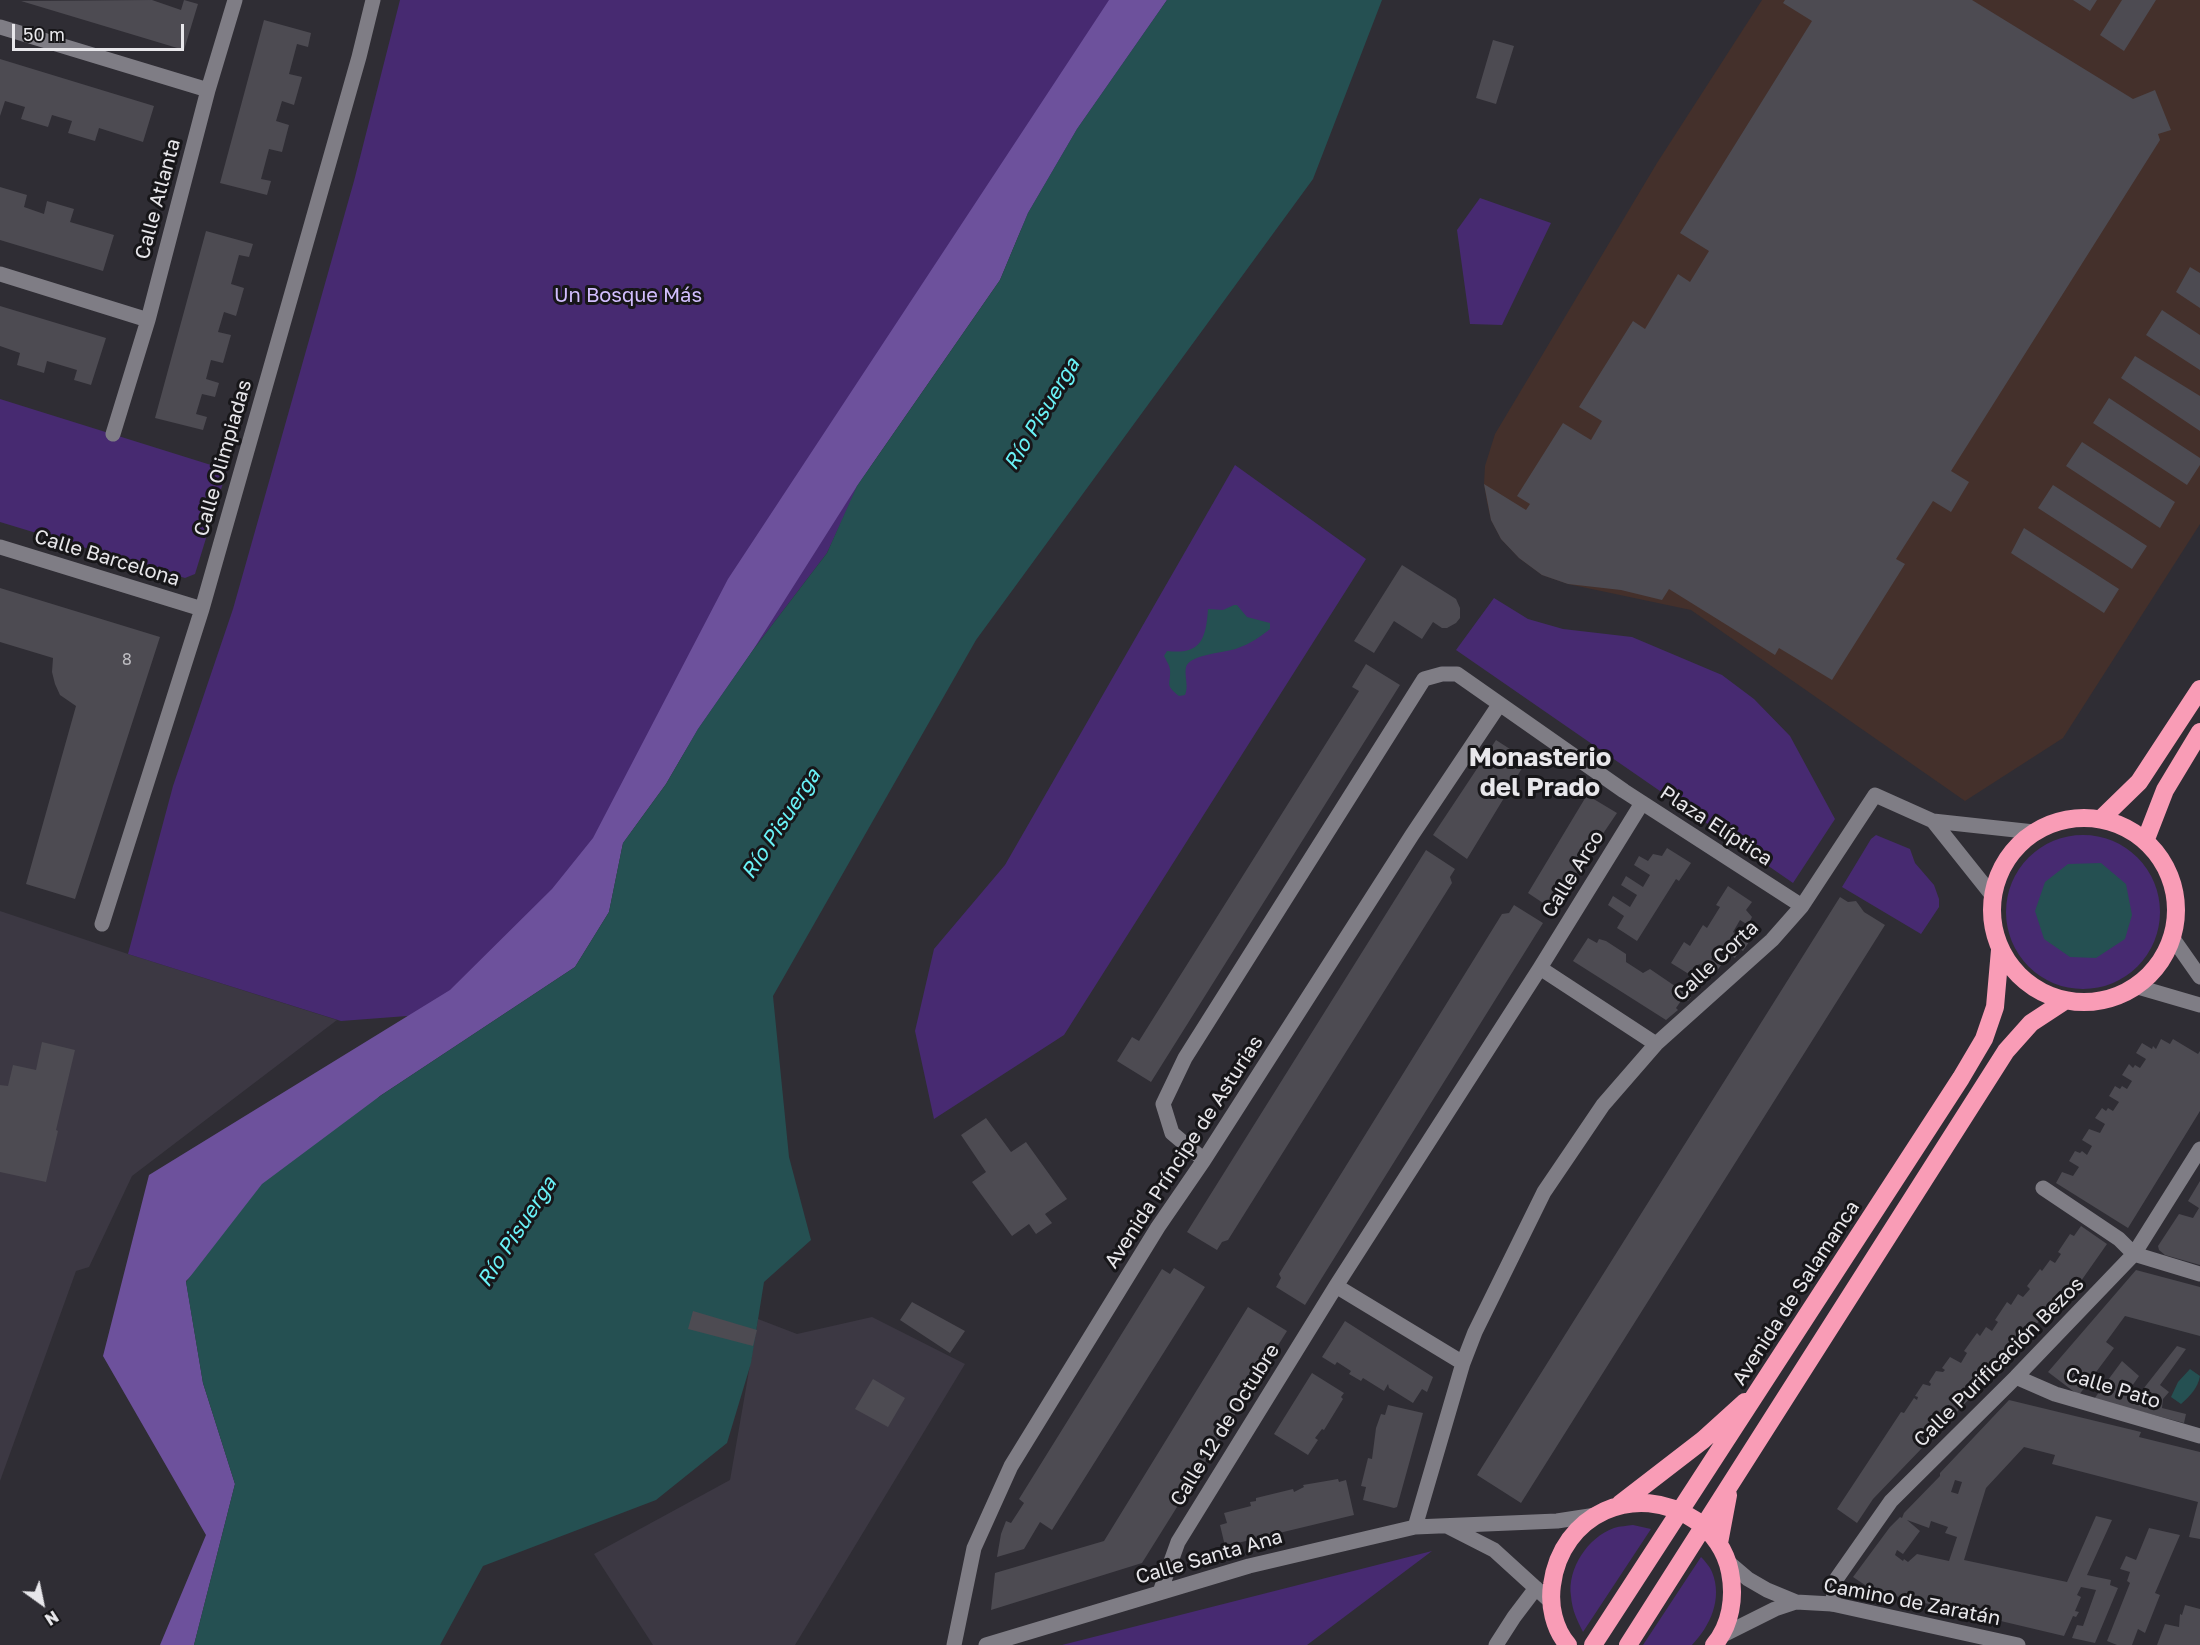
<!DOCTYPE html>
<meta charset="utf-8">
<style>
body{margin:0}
#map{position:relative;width:2200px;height:1645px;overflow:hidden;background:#2f2d34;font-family:"Golos Text",sans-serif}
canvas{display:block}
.north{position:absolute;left:12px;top:1573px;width:60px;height:60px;-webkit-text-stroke:4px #171619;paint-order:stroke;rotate:147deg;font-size:16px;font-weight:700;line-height:24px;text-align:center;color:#e8e7eb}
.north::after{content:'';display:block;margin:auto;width:21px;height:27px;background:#e8e7eb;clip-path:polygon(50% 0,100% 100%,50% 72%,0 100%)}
.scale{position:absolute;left:12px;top:24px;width:172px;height:27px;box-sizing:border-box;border:3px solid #e8e7eb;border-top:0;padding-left:8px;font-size:18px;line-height:21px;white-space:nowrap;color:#e8e7eb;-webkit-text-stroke:4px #171619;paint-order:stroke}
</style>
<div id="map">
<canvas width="2200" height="1645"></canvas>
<div class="north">N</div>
<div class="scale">50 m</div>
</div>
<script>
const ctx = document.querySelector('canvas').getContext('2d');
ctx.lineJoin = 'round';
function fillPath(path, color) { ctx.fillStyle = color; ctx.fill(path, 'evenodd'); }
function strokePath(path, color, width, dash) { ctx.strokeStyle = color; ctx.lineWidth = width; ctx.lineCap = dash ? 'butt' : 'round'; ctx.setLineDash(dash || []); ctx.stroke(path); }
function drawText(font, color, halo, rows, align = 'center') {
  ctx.font = font + ' "Golos Text",sans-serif'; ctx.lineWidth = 6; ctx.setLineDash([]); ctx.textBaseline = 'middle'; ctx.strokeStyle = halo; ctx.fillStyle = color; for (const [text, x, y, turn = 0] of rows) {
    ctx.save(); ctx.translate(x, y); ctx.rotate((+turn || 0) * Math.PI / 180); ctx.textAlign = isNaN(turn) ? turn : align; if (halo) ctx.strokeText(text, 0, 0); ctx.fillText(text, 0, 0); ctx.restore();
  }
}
const commercial = new Path2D(`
 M1762 0H2200V524L2063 738 1965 801 1691 610 1568 584 1542 575 1519 558 1501 539 1491 520 1487 502 1484 484 1485 466 1495 434 1657 163Z`);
const built = new Path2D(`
 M0 911 128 954 337 1020 132 1176 89 1267 76 1271 0 1481Z
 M872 1317 965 1364 795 1645H653L594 1554 730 1480 758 1319 797 1334Z`);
const green = new Path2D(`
 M400 0H1167L858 486 827 553 753 650 513 1008 341 1021 128 954 173 786 233 609 354 181Z
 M1480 198 1551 223 1502 325 1470 324 1457 230Z
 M0 399 227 470 195 574 185 578 0 522Z
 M1235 465 1366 559 1064 1035 934 1119 915 1031 934 949 1005 865Z
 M1494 598 1528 619 1563 629 1632 637 1722 675 1754 699 1790 736 1835 819 1793 883 1456 650Z
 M2006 912a77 77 0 1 1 154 0a77 77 0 1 1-154 0Z
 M1876 835 1910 849 1915 863 1934 885 1939 899V907L1921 934 1842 887 1871 839Z
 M1633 1525 1651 1529 1583 1632C1577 1620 1572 1610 1571 1596 1567 1569 1588 1537 1614 1528 1620 1526 1627 1526 1633 1525Z
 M1432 1551 1307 1645H1062Z
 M1701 1557C1705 1561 1710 1567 1712 1572 1723 1599 1710 1626 1692 1645H1643Z`);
const forest = new Path2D(`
 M1109 0H1167L1077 129 1028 213 1000 280 857 486 753 650 698 729 666 784 623 843 609 912 575 967 380 1096 186 1281 203 1383 235 1484 194 1645H160L206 1535 103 1356 149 1175 450 990 552 889 593 838 728 579Z`);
const water = new Path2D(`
 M1167 0H1382L1313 179 976 640 773 996 789 1157 811 1240 764 1282 751 1363 727 1443 656 1500 483 1566 440 1645H194L235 1484 203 1383 186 1282 262 1184 380 1096 575 967 609 912 623 843 666 784 698 729 753 650 827 553 857 486 1000 280 1028 213 1077 129Z
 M1234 605H1237L1247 617 1270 623V629C1260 637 1250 644 1238 648 1226 653 1190 654 1186 667 1184 676 1189 686 1185 695L1179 696C1164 684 1171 685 1170 670 1170 666 1166 660 1164 656L1167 651C1201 655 1206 639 1208 609L1223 610Z
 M2101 863 2126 884 2132 915 2125 939 2096 958 2070 957 2044 939 2035 911 2045 882 2068 864Z
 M2190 1369 2200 1376C2198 1388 2190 1396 2181 1404L2171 1397 2178 1382Z`);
const building = new Path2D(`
 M152 0 181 10 184 0 198 4 184 50 21 1Z
 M1785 0H1972L2133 99 2155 90 2171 130 2158 134 2160 140 1951 471 1969 482 1951 512 1933 501 1896 559 1905 564 1832 680 1779 648 1775 655 1669 589 1662 600 1621 590 1568 584 1542 575 1519 558 1501 539 1491 520 1484 484 1526 510 1530 504 1517 496 1563 423 1591 440 1602 421 1579 407 1633 321 1645 329 1678 274 1690 282 1709 251 1680 233 1812 21 1783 3Z
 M2073 0H2097L2090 11Z
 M2122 0H2156L2124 51 2100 35Z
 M264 20 311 33 308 47 297 44 289 74 302 77 294 105 282 101 276 121 289 125 282 152 269 149 261 179 271 181 267 195 220 183Z
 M1493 40 1514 46 1496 104 1476 98Z
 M0 59 154 106 143 142 99 128 95 141 68 133 72 121 52 115 48 127 21 119 25 107 5 101 0 116Z
 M0 187 27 195 24 207 44 214 47 201 74 209 70 222 114 235 103 271 0 240Z
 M206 231 253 244 249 257 239 255 231 284 244 288 236 316 224 312 218 332 231 335 223 363 211 360 206 379 219 383 215 397 202 394 196 414 207 417 203 430 155 418Z
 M2190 267 2200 273V308L2176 292Z
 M0 306 106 338 91 385 74 380 77 370 47 361 44 373 17 365 20 353 0 346Z
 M2162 310 2200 335V370L2146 335Z
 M2135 356 2200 396V431L2121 378Z
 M2109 398 2200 458V465L2187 485 2093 423Z
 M2082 442 2175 502 2160 528 2066 466Z
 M2053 485 2147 546 2132 569 2038 508Z
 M2024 528 2119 589 2104 613 2011 553Z
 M1402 565 1456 599 1460 608V618L1456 623 1447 628H1442L1433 622 1422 639 1394 621 1374 653 1354 641Z
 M0 588 160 637 75 899 26 884 76 706 60 695 55 684 52 672 53 658 0 642Z
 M1366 664 1400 685 1151 1082 1117 1061 1132 1037 1139 1041 1359 691 1352 687Z
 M1496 740 1527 760 1467 859 1433 835Z
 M1587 795 1617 813 1552 909 1528 893Z
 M1667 848 1691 863 1679 881 1676 879 1637 941 1617 928 1624 916 1608 905 1613 896 1630 907 1637 895 1621 885 1626 876 1643 887 1650 875 1634 865 1639 856 1648 861 1653 854 1662 856Z
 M1426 850 1455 869 1450 877 1452 883 1228 1240 1222 1242 1217 1250 1187 1232Z
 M1728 886 1752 902 1746 910 1752 917 1748 925 1740 920 1733 932 1749 942 1743 951 1740 949 1735 958 1718 947 1711 959 1721 965 1715 974 1699 964 1692 976 1671 963 1684 942 1690 946 1703 925 1707 928 1720 907 1716 905Z
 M1840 897 1848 902 1856 901 1864 912 1885 925 1521 1503 1477 1475Z
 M1514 905 1543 923 1305 1305 1276 1287 1281 1278 1279 1274 1502 914 1509 913Z
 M1588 938 1597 943 1599 939 1606 941 1626 954V962L1643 973 1650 969 1691 997 1688 1001 1683 998 1676 1008 1678 1010 1666 1020 1573 961Z
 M2161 1039 2170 1044 2173 1039 2198 1054 2200 1051V1111L2128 1228 2056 1183 2062 1172 2073 1176 2079 1167 2069 1161 2075 1151 2080 1153 2082 1151 2087 1155 2092 1146 2082 1140 2089 1129 2100 1133 2105 1124 2095 1118 2102 1108 2106 1111 2108 1108 2113 1111 2119 1102 2109 1096 2115 1086 2120 1089 2122 1086 2127 1089 2132 1081 2122 1075 2129 1064 2133 1068 2135 1065 2140 1068 2146 1059 2136 1053 2142 1043 2152 1049 2153 1046 2156 1049Z
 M42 1042 75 1050 56 1130 58 1131 46 1182 0 1172V1085L8 1086 13 1065 36 1070Z
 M986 1118 1011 1152 1026 1142 1067 1199 1045 1214 1052 1223 1036 1234 1029 1224 1012 1236 972 1182 986 1172 961 1135Z
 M2200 1181V1265L2165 1255 2159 1250 2158 1246 2179 1214 2193 1218 2199 1208 2188 1201Z
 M2081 1226 2107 1244 2081 1281 2077 1278 2050 1316 2045 1313 2018 1349 2013 1345 1988 1380 1985 1378 1975 1393 1873 1499 1857 1523 1837 1509 1901 1412 1904 1413 1914 1398 1917 1400 1918 1397 1915 1396 1923 1384 1930 1386 1931 1384 1929 1382 1936 1371 1943 1372 1945 1370 1942 1368 1950 1357 1961 1363 1967 1353 1964 1351 1977 1333 1980 1336 1986 1327 1992 1331 1998 1322 1995 1320 2007 1302 2011 1305 2018 1294 2023 1297 2030 1289 2027 1286 2040 1269 2042 1271 2050 1260 2055 1263 2061 1254 2058 1252 2070 1234 2074 1236Z
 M1174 1268 1205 1287 1052 1530 1040 1522 1024 1549 997 1557 1001 1534 1006 1521 1011 1523 1024 1503 1019 1499 1162 1269 1170 1274Z
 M2136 1270 2200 1287V1336L2125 1316 2106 1342 2114 1348 2079 1395 2077 1394 2048 1372Z
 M912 1302 965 1331 950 1353 900 1320Z
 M1248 1307 1287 1331 1142 1563 991 1610 995 1573 1104 1541Z
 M693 1311 757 1330 753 1346 688 1329Z
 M1345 1321 1433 1377 1427 1392 1422 1389 1413 1403 1389 1388 1388 1384 1384 1391 1363 1378 1361 1381 1349 1374 1351 1371 1337 1362 1335 1365 1322 1357Z
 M2177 1346 2186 1349 2160 1385 2169 1392 2163 1399 2162 1408 2186 1414 2184 1423 2094 1399 2122 1361 2139 1376 2132 1386 2140 1393Z
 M1312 1373 1344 1393 1341 1397 1343 1399 1324 1430 1322 1429 1315 1438 1318 1440 1308 1455 1274 1434Z
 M873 1379 905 1398 888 1427 855 1409Z
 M2009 1400 2141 1432 2139 1437 2200 1452V1539L2189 1537 2198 1502 2052 1464 2055 1455 2024 1447 1986 1488 1964 1560 2067 1582 2096 1516 2112 1520 2087 1575 2111 1580 2110 1585 2118 1588 2095 1643 2072 1638 2077 1625 2083 1626 2096 1590 2081 1587 2077 1595 2081 1597 2075 1611 2079 1612 2076 1617 2073 1616 2064 1636 1874 1591 1853 1577 1890 1527 1900 1517 1902 1518 1904 1513 1940 1476V1473ZM1955 1480 1962 1482 1958 1494 1951 1492ZM1907 1520 1929 1528 1931 1521 1948 1527 1945 1533 1957 1537 1949 1561 1917 1554 1908 1562 1904 1559 1903 1561 1895 1555 1897 1550 1903 1554 1920 1531Z
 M1388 1405 1423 1413 1397 1507 1394 1508 1363 1500 1366 1487 1361 1486 1368 1458 1372 1459 1376 1428 1381 1414 1385 1415Z
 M1338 1479 1339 1482 1346 1480 1354 1515 1225 1546 1220 1525 1227 1523 1224 1513 1251 1506 1250 1502 1256 1501V1498L1293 1489 1294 1492 1304 1487 1303 1485Z
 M2149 1528 2180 1535 2155 1593 2160 1595 2145 1633 2138 1629 2132 1645H2117L2107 1641 2130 1583 2127 1581 2130 1572 2120 1569 2126 1556 2136 1560Z
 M2185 1605 2200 1609V1645H2157L2165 1624 2179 1627 2180 1614 2182 1615Z`);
const street = new Path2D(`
 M0 27 208 90
 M0 274 148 320
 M113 434 148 320 208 90 235 0
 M0 547 202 609
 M1933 821 1992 895
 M102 924 202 609 359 57 373 0
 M2174 940 2200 977
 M1540 968 1656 1044
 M2138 987 2200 1005
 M1204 1160 1172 1133 1163 1104 1185 1058 1424 679 1442 674H1457L1624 791 1802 906
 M2043 1188 2119 1239 2134 1254 2200 1274
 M1336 1286 1463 1363
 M2016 1377 2055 1394 2200 1436
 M1447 1526 1494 1550 1550 1601
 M1415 1527 1463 1363 1475 1332 1544 1192 1603 1105 1656 1044 1772 940 1802 906 1875 795 1933 821 2034 832
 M1160 1592 1178 1542 1336 1286 1540 968 1642 803
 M1832 1604 1837 1578 1891 1501 2016 1377 2134 1254 2200 1149
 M954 1645 974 1548 1011 1466 1158 1227 1204 1160 1412 835 1499 705
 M986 1645 1249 1566 1415 1527 1557 1521 1596 1515
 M1496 1645 1514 1617 1536 1588`);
const secondary = new Path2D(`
 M1728 1562 1748 1579 1767 1590 1796 1602 1832 1604 2018 1645
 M1723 1635 1775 1609 1796 1602`);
const highway = new Path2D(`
 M1992 910a92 92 0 1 1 184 0a92 92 0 1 1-184 0Z
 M2102 818 2139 782 2200 689
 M2146 839 2165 790 2200 732
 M1620 1504 1703 1440 1745 1402
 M1719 1543 1728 1495
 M1568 1645C1554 1629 1549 1605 1552 1585 1561 1514 1636 1480 1695 1520 1713 1532 1726 1551 1730 1572 1735 1597 1731 1625 1714 1645
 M1593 1645 1961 1078 1984 1039 1995 1007 2000 950
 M1628 1645 2006 1051 2031 1023 2063 1002`);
const numberNames = [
 ["8",127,660]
];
const streetNames = [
 ["Calle Atlanta",158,199,-75],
 ["Calle Olimpiadas",223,458,-74],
 ["Calle Barcelona",107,558,17],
 ["Plaza Elíptica",1716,826,33],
 ["Calle Arco",1573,874,-58],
 ["Calle Corta",1716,961,-43],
 ["Avenida Príncipe de Asturias",1184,1152,-57],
 ["Avenida de Salamanca",1796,1293,-57],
 ["Calle Purificación Bezos",1999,1362,-45],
 ["Calle Pato",2113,1388,17],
 ["Calle 12 de Octubre",1225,1425,-58],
 ["Calle Santa Ana",1209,1557,-16],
 ["Camino de Zaratán",1912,1602,11]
];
const parkNames = [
 ["Un Bosque Más",628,296]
];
const waterNames = [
 ["Río Pisuerga",1042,414,-59],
 ["Río Pisuerga",781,824,-57],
 ["Río Pisuerga",517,1232,-57]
];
const districtNames = [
 ["Monasterio",1540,758],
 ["del Prado",1540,788]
];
fillPath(commercial, '#44302b');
fillPath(built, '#3c3843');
fillPath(green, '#472a71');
fillPath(forest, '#6d519c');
fillPath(water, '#255052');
fillPath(building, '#4d4b52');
strokePath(street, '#7f7d85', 15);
strokePath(secondary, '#7f7d85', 15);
strokePath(highway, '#f99cb6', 18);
drawText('16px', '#c1c0c5', null, numberNames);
drawText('20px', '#e8e7eb', '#171619', streetNames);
drawText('20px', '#d2befd', '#171619', parkNames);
drawText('italic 21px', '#6af3f8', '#171619', waterNames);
drawText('bold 26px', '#e8e7eb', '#171619', districtNames);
</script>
